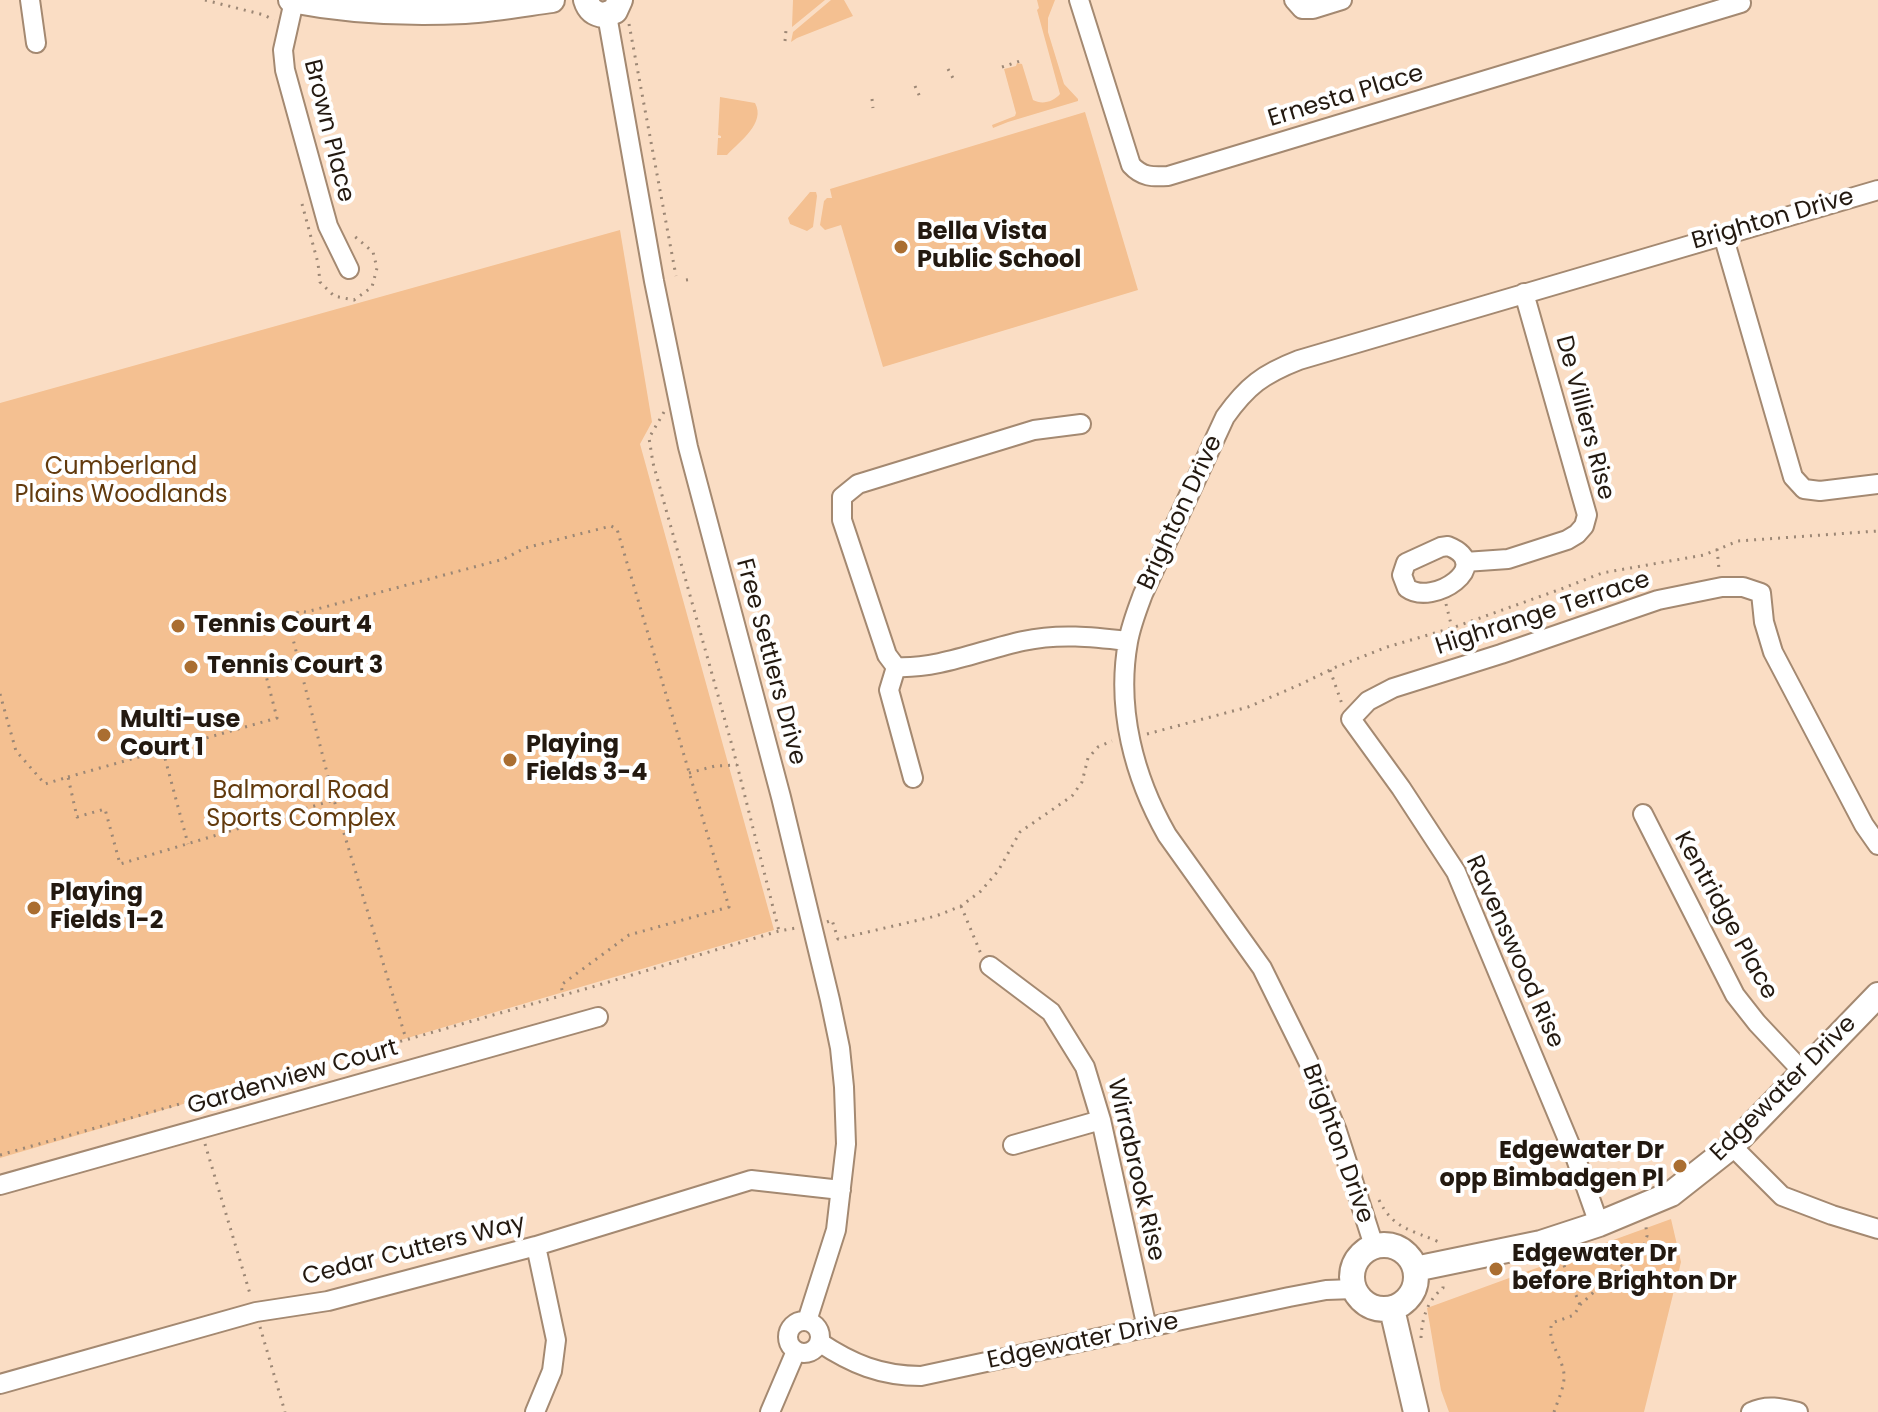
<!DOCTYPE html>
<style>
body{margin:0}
canvas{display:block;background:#faddc4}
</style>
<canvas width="1878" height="1412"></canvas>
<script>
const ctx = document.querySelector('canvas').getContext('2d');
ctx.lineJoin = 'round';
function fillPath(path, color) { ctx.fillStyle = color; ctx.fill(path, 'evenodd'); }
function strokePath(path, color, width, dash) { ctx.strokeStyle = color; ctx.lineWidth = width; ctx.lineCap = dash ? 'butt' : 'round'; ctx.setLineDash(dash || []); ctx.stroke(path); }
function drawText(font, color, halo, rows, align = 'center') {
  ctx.font = font + ' Poppins,sans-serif'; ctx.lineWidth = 8; ctx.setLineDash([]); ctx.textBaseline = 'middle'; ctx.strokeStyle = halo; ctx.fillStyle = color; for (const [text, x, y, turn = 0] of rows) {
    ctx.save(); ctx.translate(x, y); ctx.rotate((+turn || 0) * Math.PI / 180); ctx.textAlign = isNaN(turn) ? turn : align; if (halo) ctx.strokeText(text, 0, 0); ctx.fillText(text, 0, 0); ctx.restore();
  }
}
const green = new Path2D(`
 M793 0H825L792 27Z
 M831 0H844L853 16 797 38 791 42 793 32Z
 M1037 0H1055L1048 18V32L1064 84 1078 99V101L1008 122 993 128 992 125 1015 116 1016 113 1004 69 1016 66 1017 63 1022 64 1033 100C1042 105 1053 102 1060 94L1037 10 1039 8Z
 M720 97 755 103C766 123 740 141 727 155H717L718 138H721V136L718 135Z
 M1085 112 1138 290 883 367 841 225 825 230 820 225 824 201 827 198H832L830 189Z
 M810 192H816L817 196 813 227 807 231 790 224 788 218Z
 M620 230 652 422 640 444 774 930 0 1158V403Z
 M1671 1219 1681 1262 1644 1412H1449L1441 1390 1427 1308Z`);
const path = new Path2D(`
 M205 0 264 15 274 20
 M629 24 676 276
 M785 41 786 30
 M1002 67 1023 60
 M948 69 954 80
 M915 86 920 97
 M872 99 873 108
 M302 204 318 263 320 282 334 296 354 300 372 287 377 268 373 252 353 235
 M686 280 693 279
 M664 412 649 438 653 463 733 749 779 931
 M1717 549 1719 569
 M1446 604 1452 628
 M298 659 334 800
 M1330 670 1342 704
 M0 694 16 751 45 784 68 777 77 817 105 809 120 864 334 800 406 1039
 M1147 734 1248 707 1299 685 1336 667 1387 647 1452 628 1561 589 1602 573 1704 555 1738 541 1878 531
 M163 751 188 844
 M689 773 715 766 737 765
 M68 777 277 718 264 668 298 659 291 631 298 611 306 612 504 559 525 548 611 526 617 529 729 907 629 935 561 985 563 995
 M961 906 981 954
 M827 922 832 920 838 939 936 916 961 906 981 891 998 871 1020 832 1072 796 1082 782 1088 758 1098 747 1112 741
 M205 1144 251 1297
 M0 1155 592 987 779 931 796 928
 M1379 1200C1393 1229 1412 1230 1439 1242
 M1561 1258 1580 1305
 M260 1327 285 1412
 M1421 1338C1422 1318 1427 1301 1443 1288V1285
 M1554 1412C1558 1400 1565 1386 1564 1374 1562 1356 1546 1341 1552 1323L1574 1315 1580 1305 1644 1245 1647 1236 1646 1227`);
const street = new Path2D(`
 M30 0 36 43
 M1079 0 1131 165C1142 177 1152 177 1168 176L1741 3
 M1294 0 1302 9H1313L1342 0
 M294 1 283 50 285 70 328 226 349 269
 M607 15 654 281 688 447 781 797 830 1000 840 1048 844 1087 846 1144 836 1230 807 1321
 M1723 235 1793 477 1804 489 1820 491 1878 484
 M1081 424 1034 430 858 484 842 497V520L887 655 896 667C939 669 981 650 1023 641 1059 633 1093 637 1128 641
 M1448 546C1496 565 1433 607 1407 588L1402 575 1406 563 1441 547Z
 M1465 562 1508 559 1567 540 1577 534 1584 526 1587 515 1524 293
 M896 667 889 690 913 778
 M1643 814 1735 995 1757 1023 1803 1072
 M990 966 1051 1012 1085 1067 1101 1120 1147 1328
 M1013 1145 1101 1120
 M1732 1146 1782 1196 1832 1215 1878 1229
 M0 1185 598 1017
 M1599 1224 1576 1159 1456 872 1401 788 1351 719 1368 701 1393 688 1501 654 1658 600 1722 587H1743L1761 593 1764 622 1773 652 1864 825 1878 845
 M1374 1246 1337 1131 1308 1061 1262 968 1167 835C1134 777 1116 709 1128 642 1131 625 1137 610 1143 594L1225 417C1247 386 1263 374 1299 360L1878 190
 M788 1337a16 16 0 1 1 32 0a16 16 0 1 1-32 0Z
 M819 1342C852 1364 881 1376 921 1376L1289 1297 1326 1290 1354 1289
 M0 1384 256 1312 328 1301 536 1246 751 1180 841 1190
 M535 1412 552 1371 556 1340 536 1246
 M770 1412 796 1351
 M1751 1412C1767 1404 1782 1408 1798 1412`);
const secondary = new Path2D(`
 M291 0C348 11 407 14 465 11 494 9 523 4 552 0
 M586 0C589 10 594 14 604 15L615 11 620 0
 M1352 1277a32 32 0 1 1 64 0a32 32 0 1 1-64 0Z
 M1415 1269 1541 1243 1599 1224 1671 1194 1732 1146 1878 995
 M1392 1309 1416 1412`);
const markers = [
 [901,247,8,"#aa6e31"],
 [178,626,8,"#aa6e31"],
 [191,667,8,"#aa6e31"],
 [104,735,8,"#aa6e31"],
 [510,760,8,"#aa6e31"],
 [34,908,8,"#aa6e31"],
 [1680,1166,8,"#aa6e31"],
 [1496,1269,8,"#aa6e31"]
];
const streetNames = [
 ["Ernesta Place",1346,97,-17],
 ["Brown Place",328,131,76],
 ["Brighton Drive",1773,220,-16],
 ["De Villiers Rise",1584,418,75],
 ["Brighton Drive",1181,513,-65],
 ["Highrange Terrace",1543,614,-18],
 ["Free Settlers Drive",770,662,75],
 ["Kentridge Place",1725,916,61],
 ["Ravenswood Rise",1514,952,66],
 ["Gardenview Court",293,1078,-16],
 ["Edgewater Drive",1784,1089,-45],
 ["Brighton Drive",1337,1144,70],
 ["Wirrabrook Rise",1135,1170,77],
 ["Cedar Cutters Way",414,1251,-14],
 ["Edgewater Drive",1083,1342,-12]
];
const poiNames = [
 ["Bella Vista",917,233],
 ["Public School",917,261],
 ["Tennis Court 4",194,626],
 ["Tennis Court 3",207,667],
 ["Multi-use",120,721],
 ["Court 1",120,749],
 ["Playing",526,746],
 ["Fields 3-4",526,774],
 ["Playing",50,894],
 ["Fields 1-2",50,922],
 ["Edgewater Dr",1664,1152,"right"],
 ["opp Bimbadgen Pl",1664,1180,"right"],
 ["Edgewater Dr",1512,1255],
 ["before Brighton Dr",1512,1283]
];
const parkNames = [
 ["Cumberland",121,468],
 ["Plains Woodlands",121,496],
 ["Balmoral Road",301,792],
 ["Sports Complex",301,820]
];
fillPath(green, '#f4c091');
strokePath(street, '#a48971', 22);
strokePath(secondary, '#a48971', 28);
strokePath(path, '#9c8775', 3, [2, 6]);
strokePath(street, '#fff', 18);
strokePath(secondary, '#fff', 24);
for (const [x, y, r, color] of markers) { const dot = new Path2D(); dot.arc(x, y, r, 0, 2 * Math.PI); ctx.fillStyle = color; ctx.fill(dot); strokePath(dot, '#fff', 3); }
drawText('24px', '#231910', '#fff', streetNames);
drawText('bold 24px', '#231910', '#fff', poiNames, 'left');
drawText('24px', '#623a0d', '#fff', parkNames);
</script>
